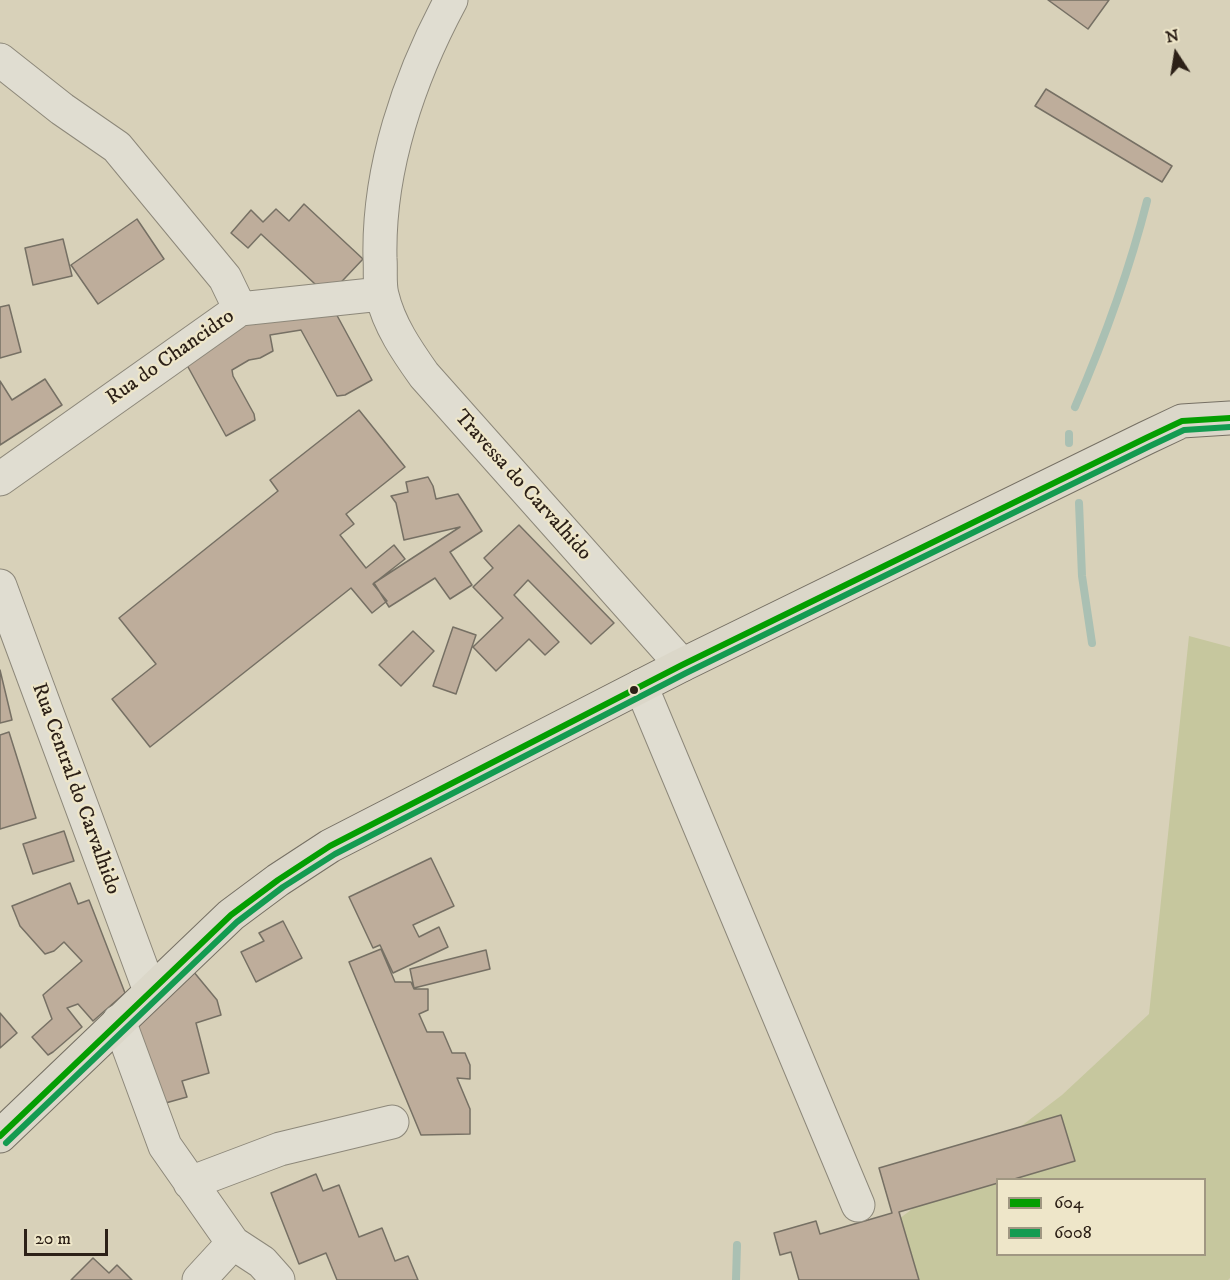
<!DOCTYPE html>
<style>
body{margin:0}
#map{position:relative;width:1230px;height:1280px;overflow:hidden;background:#d8d1b9;font-family:"IM FELL DW Pica",serif}
canvas{display:block}
.legend{position:absolute;left:996px;top:1178px;width:210px;height:78px;box-sizing:border-box;background:#eee6c9;border:2px solid #a09782;margin:0;padding:8px 10px;list-style:none;font-size:18px;color:#2c2017}
.legend li{display:flex;align-items:center;gap:12px;height:30px}
.legend b{width:30px;border:2px solid #a09782}
.north{position:absolute;left:1146px;top:24px;width:60px;height:60px;-webkit-text-stroke:4px #eee6c9;paint-order:stroke;rotate:348deg;font-size:16px;font-weight:700;line-height:24px;text-align:center;color:#2c2017}
.north::after{content:'';display:block;margin:auto;width:21px;height:27px;background:#2c2017;clip-path:polygon(50% 0,100% 100%,50% 72%,0 100%)}
.scale{position:absolute;left:24px;top:1229px;width:84px;height:27px;box-sizing:border-box;border:3px solid #2c2017;border-top:0;padding-left:8px;font-size:18px;line-height:21px;white-space:nowrap;color:#2c2017;-webkit-text-stroke:4px #eee6c9;paint-order:stroke}
</style>
<div id="map">
<canvas width="1230" height="1280"></canvas>
<ul class="legend">
<li><b style="height:8px;background:#049e02"></b>604</li>
<li><b style="height:8px;background:#149b51"></b>6008</li>
</ul>
<div class="north">N</div>
<div class="scale">20 m</div>
</div>
<script>
const ctx = document.querySelector('canvas').getContext('2d');
ctx.lineJoin = 'round';
function fillPath(path, color) { ctx.fillStyle = color; ctx.fill(path, 'evenodd'); }
function strokePath(path, color, width, dash) { ctx.strokeStyle = color; ctx.lineWidth = width; ctx.lineCap = dash ? 'butt' : 'round'; ctx.setLineDash(dash || []); ctx.stroke(path); }
function drawText(font, color, halo, rows, align = 'center') {
  ctx.font = font + ' "IM FELL DW Pica",serif'; ctx.lineWidth = 4.5; ctx.setLineDash([]); ctx.textBaseline = 'middle'; ctx.strokeStyle = halo; ctx.fillStyle = color; for (const [text, x, y, turn = 0] of rows) {
    ctx.save(); ctx.translate(x, y); ctx.rotate((+turn || 0) * Math.PI / 180); ctx.textAlign = isNaN(turn) ? turn : align; if (halo) ctx.strokeText(text, 0, 0); ctx.fillText(text, 0, 0); ctx.restore();
  }
}
const green = new Path2D(`
 M1189 636 1230 647V1278L1228 1280H852L874 1238 1062 1095 1149 1014ZM998 1180H1204V1254H998Z`);
const stream = new Path2D(`
 M1075 407C1104 340 1129 272 1147 201
 M1069 443V434
 M1079 503 1082 576 1092 643
 M736 1280 737 1245`);
const building = new Path2D(`
 M1048 0H1109L1088 29Z
 M1046 89 1172 166 1162 182 1035 106Z
 M304 204 363 259 328 296 261 234 248 248 231 233 251 210 263 222 276 209 289 221Z
 M137 219 164 259 98 304 71 265Z
 M63 239 72 276 33 285 25 248Z
 M327 297 372 380 345 395 337 396 301 330 270 335 273 351 260 358 249 360 232 370 233 376 254 414 255 420 226 436 182 356 273 307Z
 M9 305 21 352 0 358V307Z
 M45 379 62 405 0 445V381L12 400Z
 M359 410 405 467 346 514 354 524 340 535 366 568 394 545 405 559 373 584 387 601 372 613 351 588 150 747 112 699 156 664 119 618 278 491 270 480Z
 M428 477 433 486 436 499 458 494 482 531 450 552 472 585 450 599 435 578 389 607 374 583 460 527 404 540 396 503 391 496 408 492 406 482Z
 M519 525 614 623 591 644 528 580 514 595 559 642 545 655 529 639 496 671 473 647 503 618 473 587 493 568 484 558Z
 M453 627 476 635 456 694 433 686Z
 M413 631 434 651 401 686 379 665Z
 M0 670 12 720 0 723Z
 M9 732 36 818 0 829V735Z
 M64 831 74 861 33 874 23 844Z
 M431 858 454 906 413 925 419 937 439 927 448 947 393 973 380 945 373 948 349 897Z
 M70 883 78 904 89 900 125 993 93 1021 78 1004 67 1008 82 1027 53 1052 48 1055 32 1037 52 1019 43 995 82 961 64 942 54 951 45 954 20 926 12 906Z
 M283 921 302 958 256 982 241 952 264 941 259 933Z
 M381 949 395 982H411L414 989H428V1010L419 1014 427 1032H443L452 1053H465L470 1065V1079L457 1078 470 1109V1134L421 1135 349 962Z
 M486 950 490 969 414 988 410 969Z
 M193 971 217 1000 221 1015 196 1023 209 1073 182 1081 187 1097 155 1106 132 1020Z
 M0 1013 17 1033 0 1048Z
 M1061 1115 1075 1161 1011 1180H998V1183L899 1212 919 1280H799L791 1252 780 1255 774 1233 816 1221 820 1234 892 1213 879 1168Z
 M316 1174 323 1191 339 1185 359 1237 382 1228 395 1261 408 1256 418 1280H337L326 1253 299 1264 271 1193Z
 M93 1258 109 1273 117 1265 132 1280H71Z`);
const minor = new Path2D(`
 M451 0C409 78 378 169 380 258 381 270 379 284 382 295 389 325 407 351 424 375L682 665
 M0 60 62 109 117 147 225 278 240 309
 M0 479 240 309 381 294
 M0 586 150 991
 M641 686 858 1205
 M119 1021 165 1146 233 1243 262 1262 278 1280
 M190 1183 280 1149 392 1122
 M199 1280 233 1243`);
const major = new Path2D(`
 M0 1136 231 915 278 880 330 846 682 665 1146 438 1182 421 1230 418`);
const bus1 = new Path2D(`
 M0 1136 231 915 278 880 330 846 682 665 1146 438 1182 421 1230 418`);
const bus2 = new Path2D(`
 M6 1143 237 922 283 887 335 854 686 673 1150 446 1184 430 1230 427`);
const markers = [
 [634,690,5,"#2c2017"]
];
const streetNames = [
 ["Rua do Chancidro",171,358,-35],
 ["Travessa do Carvalhido",522,486,48],
 ["Rua Central do Carvalhido",75,789,70]
];
fillPath(green, '#c6c79e');
strokePath(stream, '#aac0b3', 8);
fillPath(building, '#bead9b');
strokePath(building, '#767064', 1.5);
strokePath(minor, '#8d887a', 35);
strokePath(major, '#767064', 35);
strokePath(minor, '#e0ddd1', 33);
strokePath(major, '#dbd7c9', 33);
strokePath(bus1, '#049e02', 6);
strokePath(bus2, '#149b51', 6);
for (const [x, y, r, color] of markers) { const dot = new Path2D(); dot.arc(x, y, r, 0, 2 * Math.PI); ctx.fillStyle = color; ctx.fill(dot); strokePath(dot, '#eee6c9', 2); }
drawText('21px', '#2c2017', '#eee6c9', streetNames);
</script>
